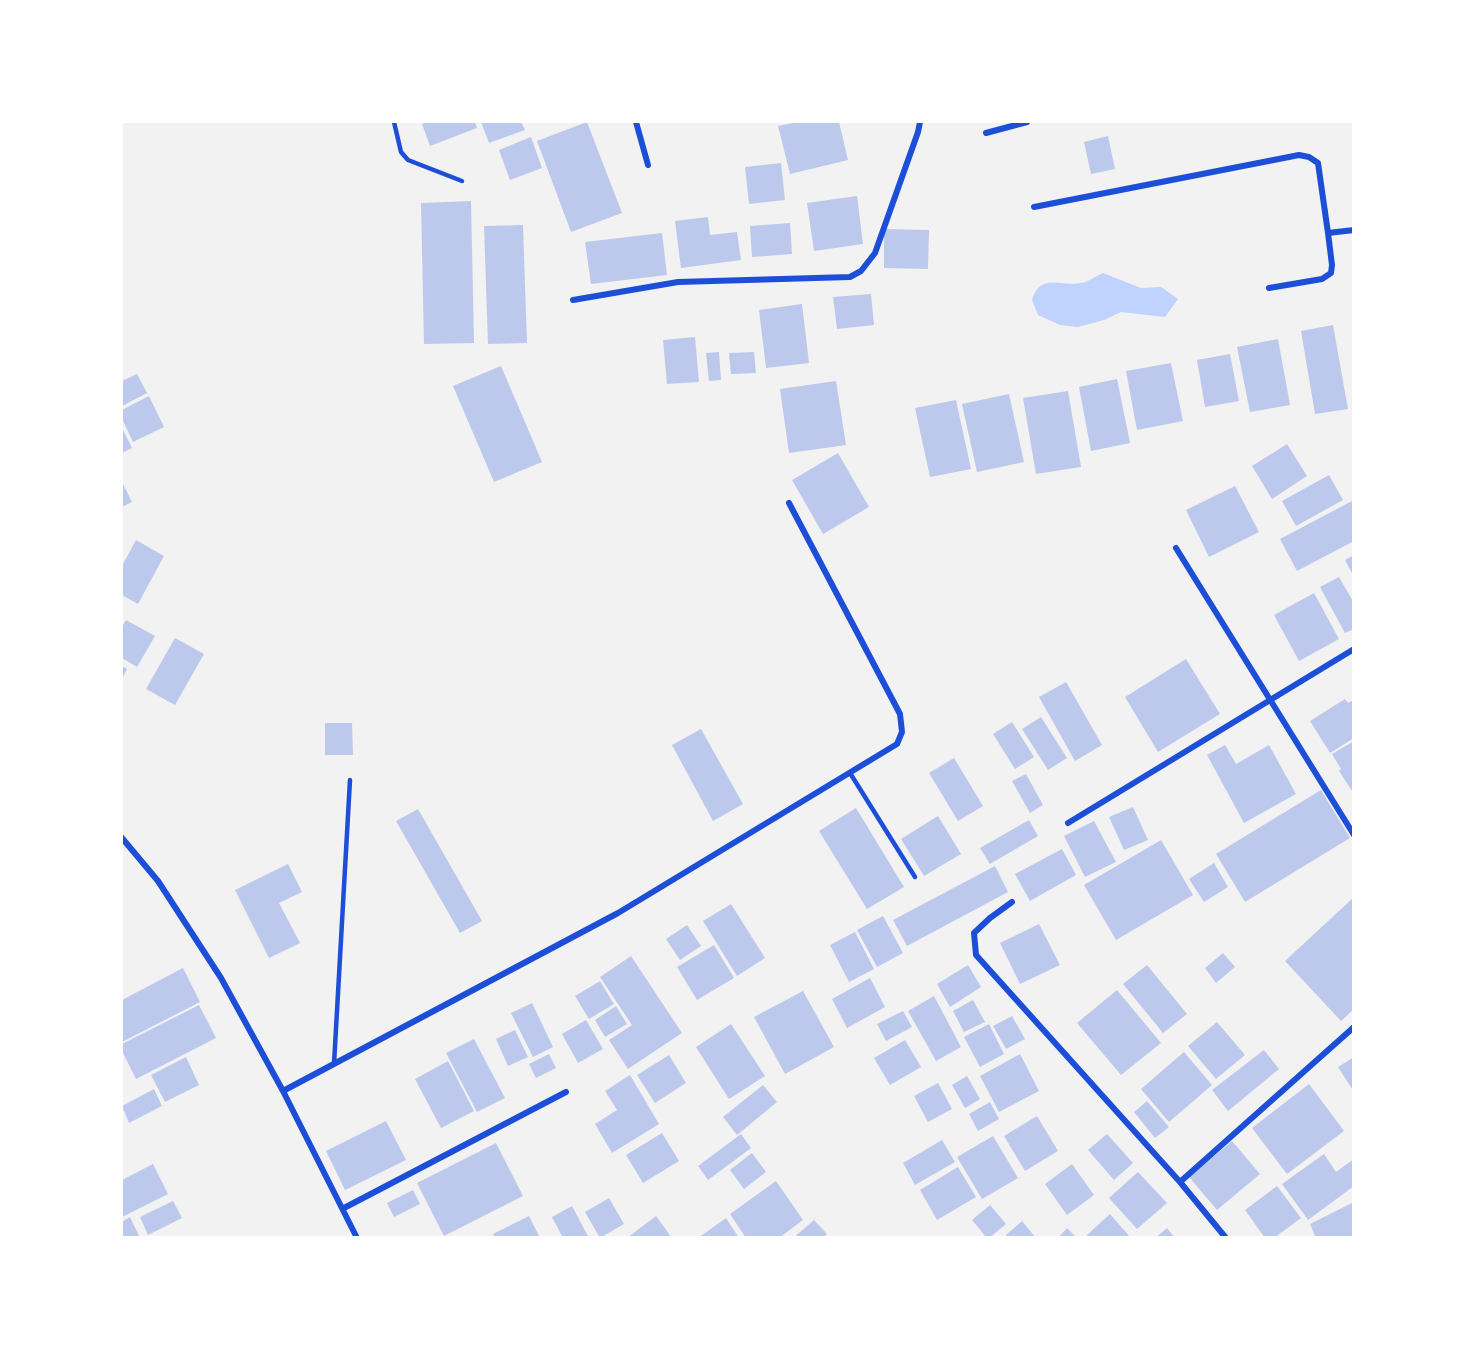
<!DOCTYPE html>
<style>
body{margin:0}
#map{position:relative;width:1475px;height:1359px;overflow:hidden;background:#f2f2f2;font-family:Overpass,sans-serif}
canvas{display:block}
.frame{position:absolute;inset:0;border:123px solid #fff;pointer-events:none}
</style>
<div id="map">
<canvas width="1475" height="1359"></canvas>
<div class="frame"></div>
</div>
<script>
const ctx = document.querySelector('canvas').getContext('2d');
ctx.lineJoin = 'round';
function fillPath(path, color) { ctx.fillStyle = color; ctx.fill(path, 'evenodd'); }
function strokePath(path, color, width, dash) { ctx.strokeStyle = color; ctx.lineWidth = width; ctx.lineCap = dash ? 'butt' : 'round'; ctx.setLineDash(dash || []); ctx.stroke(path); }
const water = new Path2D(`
 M1103 273 1141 288 1161 287 1178 299 1165 317 1121 312 1104 320 1078 327 1060 325 1038 315 1032 300C1041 272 1060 287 1081 283 1088 282 1096 276 1103 273Z`);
const building = new Path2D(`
 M427 122H475L477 128 430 146 422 124Z
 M481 122H521L525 130 489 143Z
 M587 122 622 213 571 232 537 141Z
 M798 122H839L848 160 790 174 778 126Z
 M1108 136 1115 169 1091 174 1084 142Z
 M531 137 542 168 510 180 499 150Z
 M781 163 785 200 749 204 745 167Z
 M857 196 863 244 814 251 807 203Z
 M471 201 474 343 424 344 421 203Z
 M708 217 710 235 737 232 741 260 681 268 675 221Z
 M790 223 792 254 752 257 750 226Z
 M523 225 527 343 488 344 484 226Z
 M884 229 929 230 928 269 884 268Z
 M662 233 667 275 591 284 585 242Z
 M871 294 874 325 837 329 833 297Z
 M802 304 809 363 766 368 759 310Z
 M1333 325 1348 409 1315 414 1301 331Z
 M695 337 699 382 667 384 663 340Z
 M1278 339 1290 405 1250 412 1237 347Z
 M719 352 721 380 709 381 706 353Z
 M754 352 756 373 731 374 729 353Z
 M1230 354 1239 401 1205 407 1197 360Z
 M1171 363 1183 421 1137 430 1126 371Z
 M501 366 542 462 494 482 453 386Z
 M137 374 147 393 122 406V381Z
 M1117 379 1130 443 1091 451 1079 387Z
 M836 381 846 445 789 453 780 389Z
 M1068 391 1081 467 1036 474 1023 398Z
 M1009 394 1024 462 977 472 962 404Z
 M149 396 164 427 133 442 122 419V410Z
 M956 400 971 469 930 477 915 408Z
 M122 428 132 448 122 453Z
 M1287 444 1307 476 1272 499 1252 466Z
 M838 453 869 507 823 534 792 480Z
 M1329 475 1343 500 1296 526 1282 501Z
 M122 482 132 502 122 507Z
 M1235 486 1259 532 1209 557 1186 510Z
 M1354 500V541L1297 571 1280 539Z
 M136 540 164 556 138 604 122 595V566Z
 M1354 555V577L1345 560Z
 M1339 577 1354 603V629L1345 633 1320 587Z
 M1314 593 1339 639 1299 661 1274 615Z
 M126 620 155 636 137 667 122 658V627Z
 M175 638 204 654 175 705 146 689Z
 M1186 659 1220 714 1158 752 1125 697Z
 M122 666 127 669 122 679Z
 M1066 682 1102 745 1075 761 1039 697Z
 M1345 699 1348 703 1354 700V738L1330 753 1310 721Z
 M1041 717 1067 758 1048 770 1022 729Z
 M1012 722 1034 757 1015 769 993 734Z
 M325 723H352L353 755H325Z
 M701 729 743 804 713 821 672 745Z
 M1354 741V794L1339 771 1341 769 1332 754Z
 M1225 745 1236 764 1269 745 1296 794 1244 823 1207 755Z
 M954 758 983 806 958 821 929 773Z
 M1026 774 1043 805 1030 813 1012 781Z
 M1321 790 1350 838 1245 902 1216 854Z
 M1133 807 1148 840 1124 850 1109 817Z
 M856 808 904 887 867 909 819 831Z
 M418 809 482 921 460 933 396 821Z
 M938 816 961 854 924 876 901 839Z
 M1029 820 1038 836 990 864 980 848Z
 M1094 821 1116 862 1085 877 1064 836Z
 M1161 840 1193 895 1116 940 1084 885Z
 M1062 849 1076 875 1030 901 1015 874Z
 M1214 863 1228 887 1204 902 1189 879Z
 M288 864 302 892 279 903 300 943 269 958 235 890Z
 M995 866 1008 892 907 946 893 920Z
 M1354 897V1009L1341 1021 1285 961Z
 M731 904 765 958 737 976 703 921Z
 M883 916 903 953 877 967 857 930Z
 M1039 924 1060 965 1020 984 1000 943Z
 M687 925 701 946 680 960 666 939Z
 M855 932 874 969 849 982 830 945Z
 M714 945 734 978 697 1000 677 967Z
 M1223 953 1235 967 1216 983 1205 968Z
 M631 956 682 1033 628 1069 609 1040 632 1025 600 977Z
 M968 965 981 987 950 1007 937 984Z
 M1147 965 1187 1014 1163 1033 1123 984Z
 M183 968 200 1002 122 1042V1000Z
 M870 978 885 1007 847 1028 832 999Z
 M600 981 614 1004 589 1019 575 996Z
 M1117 990 1161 1043 1121 1075 1077 1023Z
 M803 991 834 1047 785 1074 754 1017Z
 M934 996 961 1047 936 1061 908 1011Z
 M973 1000 985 1022 964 1032 953 1011Z
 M532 1003 553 1047 533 1057 511 1013Z
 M199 1005 216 1038 136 1079 122 1051V1044Z
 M616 1006 627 1024 605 1037 595 1020Z
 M903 1011 912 1027 886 1041 877 1024Z
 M1012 1016 1025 1039 1006 1049 993 1026Z
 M586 1020 603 1049 578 1063 562 1034Z
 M1217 1022 1245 1055 1216 1079 1188 1046Z
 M731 1024 765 1076 729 1099 696 1047Z
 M989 1024 1004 1054 980 1067 964 1037Z
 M515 1030 528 1057 508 1066 496 1039Z
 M474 1039 505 1098 477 1112 446 1053Z
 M905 1040 921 1067 890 1085 874 1058Z
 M1264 1050 1279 1069 1228 1111 1212 1090Z
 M1184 1052 1212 1085 1169 1122 1141 1089Z
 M549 1054 556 1068 536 1078 529 1064Z
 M1020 1054 1039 1091 999 1112 980 1076Z
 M669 1055 686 1083 655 1103 637 1075Z
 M186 1057 199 1085 165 1102 151 1075Z
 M1354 1057V1092L1338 1067Z
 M448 1061 474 1111 441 1128 415 1079Z
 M630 1075 659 1124 612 1153 595 1124 617 1110 605 1091Z
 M967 1076 980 1099 965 1108 952 1085Z
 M938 1083 952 1109 928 1122 914 1096Z
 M1309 1084 1344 1131 1287 1174 1252 1128Z
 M763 1085 777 1102 737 1135 723 1117Z
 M154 1089 162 1106 129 1123 122 1106Z
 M1147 1101 1169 1127 1155 1138 1134 1112Z
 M990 1102 999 1119 978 1131 969 1114Z
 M1037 1116 1058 1151 1025 1171 1004 1136Z
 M386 1121 406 1160 345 1190 326 1151Z
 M662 1133 679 1161 643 1183 626 1155Z
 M741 1134 751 1148 708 1180 698 1166Z
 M1107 1134 1133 1163 1114 1180 1088 1150Z
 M993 1136 1018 1178 982 1199 957 1157Z
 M942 1140 955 1162 915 1185 903 1163Z
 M1232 1141 1260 1174 1217 1210 1189 1177Z
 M496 1143 523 1196 444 1236 417 1183Z
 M752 1153 766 1172 744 1189 730 1170Z
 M1324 1154 1336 1172 1354 1159V1186L1308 1220 1282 1184Z
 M153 1164 168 1194 122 1217V1180Z
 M1072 1164 1094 1195 1067 1215 1045 1184Z
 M958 1167 976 1197 937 1220 920 1190Z
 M1138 1172 1167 1203 1137 1229 1109 1198Z
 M776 1181 803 1220 779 1238H746L730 1214Z
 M1277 1186 1301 1218 1274 1238H1265L1245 1210Z
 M413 1190 420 1204 394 1217 387 1203Z
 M609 1198 624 1224 600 1238 585 1212Z
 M173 1201 182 1218 148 1235 140 1217Z
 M1354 1202V1238H1316L1310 1224Z
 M990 1205 1006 1224 989 1238H987L972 1220Z
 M572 1206 589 1238H563L552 1217Z
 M1110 1214 1131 1238H1089L1087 1235Z
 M529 1216 540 1238H495L493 1234Z
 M656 1216 672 1238H627Z
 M130 1217 140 1238H122V1222Z
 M726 1218 739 1238H698Z
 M814 1220 827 1234 823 1238H793Z
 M1022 1221 1036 1238H1008L1006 1235Z
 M1067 1228 1077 1238H1058Z
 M1167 1228 1175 1238H1155Z`);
const service = new Path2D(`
 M394 122 401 152 408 160 462 181
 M850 773 915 877
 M334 1064 350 780`);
const minor = new Path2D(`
 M636 122 648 165
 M986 133 1027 122
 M1034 207 1299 155 1309 157 1318 163 1328 233 1354 230
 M1269 288 1322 279 1331 273 1332 265 1328 233
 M573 300 678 282 850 277 861 271 875 253 918 132 920 122
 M1176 548 1354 835
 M1068 823 1354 649
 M122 838 158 881 221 978 283 1091 357 1238
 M1012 902 990 918 974 933 976 955 1180 1182 1226 1238
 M283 1091 618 913 897 744 902 732 900 714 789 503
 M1180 1182 1354 1027
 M344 1208 566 1092`);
fillPath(water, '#bfd3fe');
fillPath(building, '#bdc9ec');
strokePath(service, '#1d4ed8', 4.5);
strokePath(minor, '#1d4ed8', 6);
</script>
